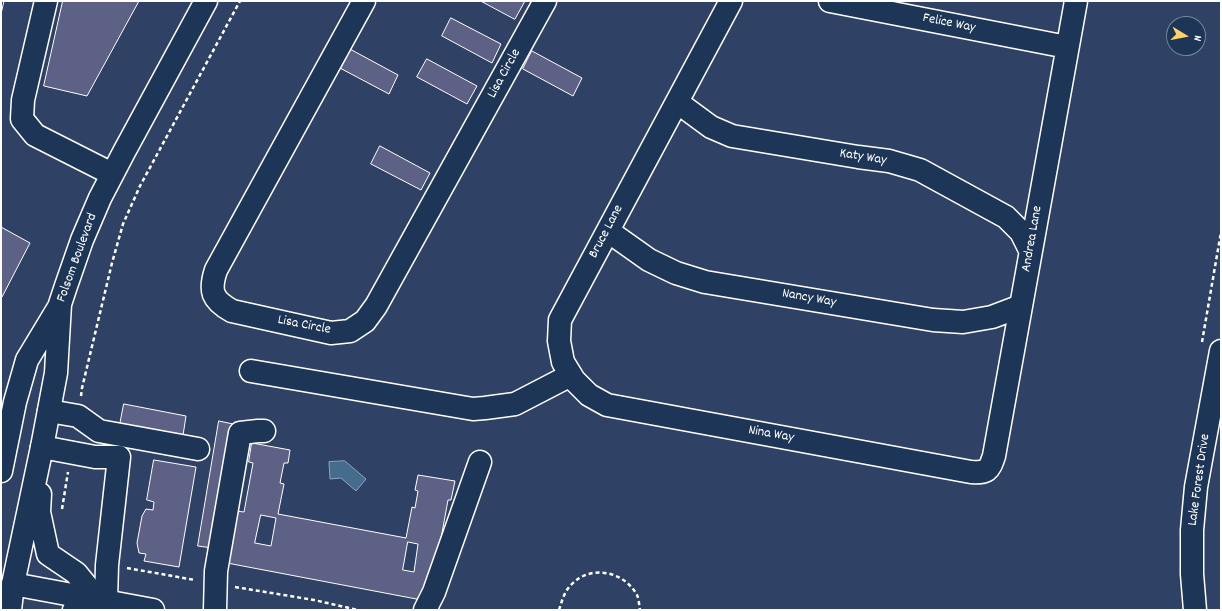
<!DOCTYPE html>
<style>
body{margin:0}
#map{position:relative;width:1222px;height:611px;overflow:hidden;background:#2f4164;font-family:Dekko,sans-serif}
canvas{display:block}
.frame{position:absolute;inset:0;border:2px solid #fff;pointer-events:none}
.north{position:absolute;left:1166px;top:16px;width:40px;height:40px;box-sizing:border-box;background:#1d3557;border:1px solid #77869a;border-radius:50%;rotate:100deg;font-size:11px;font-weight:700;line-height:16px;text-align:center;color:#fff}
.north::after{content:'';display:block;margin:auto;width:14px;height:18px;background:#ffd166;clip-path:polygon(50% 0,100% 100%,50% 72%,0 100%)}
</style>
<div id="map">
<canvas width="1222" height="611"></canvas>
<div class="frame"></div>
<div class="north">N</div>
</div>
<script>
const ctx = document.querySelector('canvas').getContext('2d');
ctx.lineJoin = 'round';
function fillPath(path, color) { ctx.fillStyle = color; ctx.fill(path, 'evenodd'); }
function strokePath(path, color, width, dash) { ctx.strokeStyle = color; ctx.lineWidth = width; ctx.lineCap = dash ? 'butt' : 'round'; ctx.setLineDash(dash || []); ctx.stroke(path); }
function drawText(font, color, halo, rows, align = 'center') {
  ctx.font = font + ' Dekko,sans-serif'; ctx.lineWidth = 3; ctx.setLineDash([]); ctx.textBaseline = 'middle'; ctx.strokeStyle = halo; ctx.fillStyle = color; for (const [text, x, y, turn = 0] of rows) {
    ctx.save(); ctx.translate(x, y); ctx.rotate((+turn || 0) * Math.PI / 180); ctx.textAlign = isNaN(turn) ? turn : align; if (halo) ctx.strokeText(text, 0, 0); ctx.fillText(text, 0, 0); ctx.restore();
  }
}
const water = new Path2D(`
 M345 461 366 479 356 491 341 478 330 479 329 462Z`);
const building = new Path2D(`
 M63 1H139L87 96 44 86Z
 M481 1H525L515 19Z
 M451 18 501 44 492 63 442 36Z
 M348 48 398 75 389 94 338 67Z
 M532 51 582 78 573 96 523 69Z
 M427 59 477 86 467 104 417 77Z
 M380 146 430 173 421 190 371 164Z
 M1 227 30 243 2 297 1 296Z
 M124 404 186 416 182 442 119 430Z
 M219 421 233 424 212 548 198 546Z
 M252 443 290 450 288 463H284L280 483 284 484 278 514 406 538 412 507 415 508 418 491 415 490 418 475 455 481 451 500H448L440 544 427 601 227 563 236 511 244 512 253 463 249 462ZM261 515 276 518 271 546 255 543ZM408 542 418 544 414 572 403 570Z
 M154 460 196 467 179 567 144 561 146 554 139 553 137 543 142 516 146 509 153 510 154 502 147 500Z`);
const path = new Path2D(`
 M1202 342 1221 232
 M81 396 82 388 112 263 123 224 140 186 240 1
 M62 509 68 472
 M127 568 195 580
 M235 587 314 600 358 610
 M559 610C562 601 564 592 571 585 590 564 624 571 637 595 639 599 639 605 640 610`);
const minor = new Path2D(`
 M46 1 23 100 22 119 35 135 112 174
 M364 1 216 270C209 291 212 300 232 311L331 333 350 331 365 321 376 306 545 1
 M731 1 560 320 559 341 563 362 574 380 589 395 607 405 971 472C987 473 989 471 994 456L1076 1
 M830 1 1067 47
 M677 102 711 127 732 136 858 157 889 161 920 170 1006 217 1021 232 1030 250
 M608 231 649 260 676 273 705 282 933 320 963 322 992 317 1021 306
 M251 371 473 409 485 408 515 404 571 375
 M49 411 78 416 99 431 198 449
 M42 447 95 457H119L107 565 106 601
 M13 584 153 610
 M215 610 216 571 240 433 258 431H264
 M425 610 434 592 480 462
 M1195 610 1192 574V530L1196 487 1221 351`);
const major = new Path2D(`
 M1 471 15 402 27 360 59 307
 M40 494 39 512 48 554 76 573 98 600 74 610
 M10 610 13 584 42 447 56 373 60 304 66 286 82 240 100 198 124 152 206 1`);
const tram = new Path2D(`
 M1 14 4 1`);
const streetNames = [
 ["Felice Way",949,24,11],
 ["Lisa Circle",505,74,-61],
 ["Katy Way",863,158,9],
 ["Bruce Lane",607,232,-62],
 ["Andrea Lane",1033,239,-80],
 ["Folsom Boulevard",78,258,-70],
 ["Nancy Way",809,299,10],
 ["Lisa Circle",304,326,11],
 ["Nina Way",771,435,10],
 ["Lake Forest Drive",1200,480,-82]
];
fillPath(water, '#456b8d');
strokePath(water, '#8fa6bb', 1);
fillPath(building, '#5c6185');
strokePath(building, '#fff', 1);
strokePath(minor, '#fff', 25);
strokePath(major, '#fff', 25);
strokePath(path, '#fff', 2.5, [4, 3]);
strokePath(minor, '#1d3557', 22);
strokePath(major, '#1d3557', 22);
strokePath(tram, '#fff', 1);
drawText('14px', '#fff', '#1d3557', streetNames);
</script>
